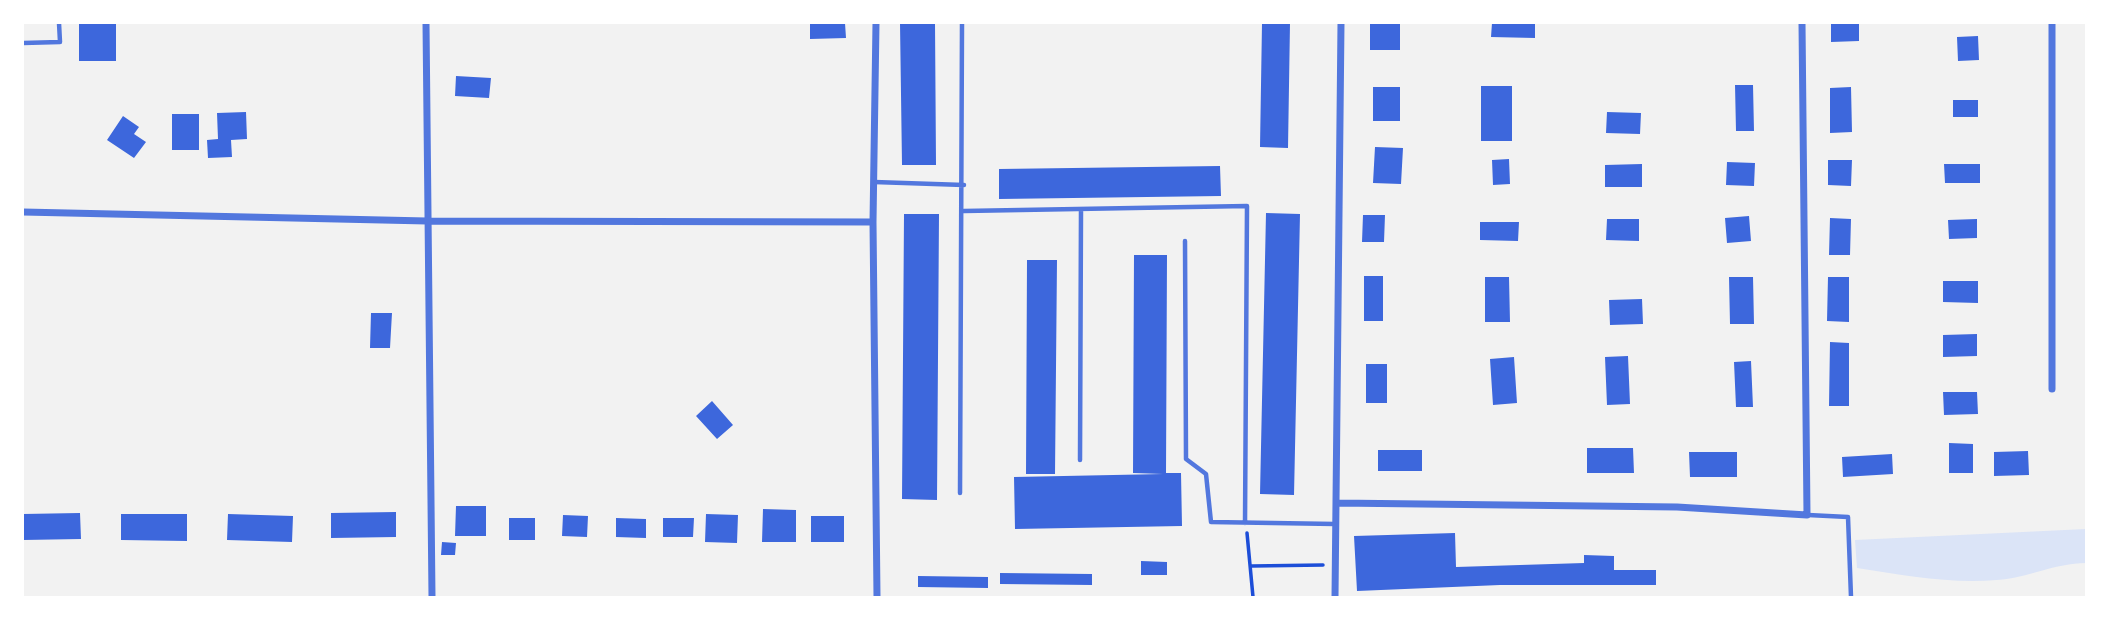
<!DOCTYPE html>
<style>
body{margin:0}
#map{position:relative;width:2109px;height:620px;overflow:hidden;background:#f2f2f2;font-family:"DM Sans",sans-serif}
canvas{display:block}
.frame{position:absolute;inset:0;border:24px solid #fff;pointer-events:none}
</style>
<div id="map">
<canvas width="2109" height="620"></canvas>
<div class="frame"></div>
</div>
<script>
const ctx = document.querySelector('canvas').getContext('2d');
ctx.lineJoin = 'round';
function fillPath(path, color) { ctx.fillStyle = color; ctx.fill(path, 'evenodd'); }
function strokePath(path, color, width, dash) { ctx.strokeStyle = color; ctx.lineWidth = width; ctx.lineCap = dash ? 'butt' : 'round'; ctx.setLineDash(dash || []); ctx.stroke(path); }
const green = new Path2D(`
 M2086 529V563C2055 563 2028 578 1997 580 1950 584 1903 575 1857 568L1855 540Z`);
const building = new Path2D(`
 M79 23H116V61H79Z
 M810 23H845L846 38 810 39Z
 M900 23H935L936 165H902Z
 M1262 23H1290L1288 148 1260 147Z
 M1370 23H1400V50H1370Z
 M1492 23H1535V38L1491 37Z
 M1831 23H1859V41L1831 42Z
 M1978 36 1979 60 1958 61 1957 37Z
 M456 76 491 78 489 98 455 96Z
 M1735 85H1753L1754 131H1736Z
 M1481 86H1512V141H1481Z
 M1373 87H1400V121H1373Z
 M1851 87 1852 132 1830 133V88Z
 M1953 100H1978V117H1953Z
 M246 112 247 139 231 140 232 157 208 158 207 140 218 139 217 113Z
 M1607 112 1641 113 1640 134 1606 133Z
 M172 114H199V150H172Z
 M123 116 139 127 134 134 146 142 134 158 107 140Z
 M1375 147 1403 148 1401 184 1373 183Z
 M1509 159 1510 184 1493 185 1492 160Z
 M1828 160H1852L1851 186 1828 185Z
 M1727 162 1755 163 1754 186 1726 185Z
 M1642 164V187H1605V165Z
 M1944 164H1980V183H1945Z
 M1220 166 1221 196 999 199V169Z
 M1266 213 1300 214 1294 495 1260 494Z
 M904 214H939L937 500 902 499Z
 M1363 215H1385L1384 242H1362Z
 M1749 216 1751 241 1727 243 1725 218Z
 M1830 218 1851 219 1850 255H1829Z
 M1607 219H1639V241L1606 240Z
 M1977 219V238L1949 239 1948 220Z
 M1480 222H1519L1518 241 1480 240Z
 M1134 255H1167L1166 473H1181L1182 526 1015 529 1014 477 1163 474 1133 473Z
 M1027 260H1057L1055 474H1026Z
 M1364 276H1383V321H1364Z
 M1485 277H1509L1510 322H1485Z
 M1729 277H1753L1754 324H1730Z
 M1828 277H1849V322L1827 321Z
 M1943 281H1978V303L1943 302Z
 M1642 299 1643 324 1610 325 1609 300Z
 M371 313H392L390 348H370Z
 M1977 334V356L1943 357V335Z
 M1830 342 1849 343V406H1829Z
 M1628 356 1630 404 1607 405 1605 357Z
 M1514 357 1517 403 1493 405 1490 359Z
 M1751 361 1753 407H1736L1734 362Z
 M1366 364H1387V403H1366Z
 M1943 392H1977L1978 414 1944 415Z
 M712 401 733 425 717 439 696 416Z
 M1949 443 1973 444V473H1949Z
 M1587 448H1633L1634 473H1587Z
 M1378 450H1422V471H1378Z
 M2028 451 2029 475 1994 476V452Z
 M1689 452H1737V477H1690Z
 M1892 454 1893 474 1843 477 1842 457Z
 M456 506H486V536H455Z
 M763 509 796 510V542H762Z
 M396 512V537L331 538V513Z
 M80 513 81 539 23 540V514Z
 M121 514H187V541L121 540Z
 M228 514 293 516 292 542 227 540Z
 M706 514 738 515 737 543 705 542Z
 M563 515 588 516 587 537 562 536Z
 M811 516H844V542H811Z
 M509 518H535V540H509Z
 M616 518 646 519V538L616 537Z
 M663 518H694L693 537H663Z
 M1455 533 1456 567 1584 563V555L1614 556V570H1656V585H1500L1357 591 1354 536Z
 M442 542 456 543 455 555H441Z
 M1141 561 1167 562V575H1141Z
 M1000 573 1092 574V585L1000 584Z
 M918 576 988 577V588L918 587Z`);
const path = new Path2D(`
 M1247 533 1253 597
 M1252 566 1323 565`);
const service = new Path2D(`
 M23 43 60 42 59 23
 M874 182 964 185
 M964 211 1247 206 1245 523
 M1185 241 1186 459 1206 474 1211 522 1335 524
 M1080 460 1081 209
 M960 493 962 23
 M1808 515 1848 517 1851 597`);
const minor = new Path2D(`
 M426 23 432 597
 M876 23 873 222 877 597
 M23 212 427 221 873 222
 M2052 389V23
 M1337 503 1677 507 1807 515 1802 23
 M1335 597 1341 23`);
fillPath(green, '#dbe4f7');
fillPath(building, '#3d67dc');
strokePath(path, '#1d4ed8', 3.5);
strokePath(service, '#5277de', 4.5);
strokePath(minor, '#5277de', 7);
</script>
